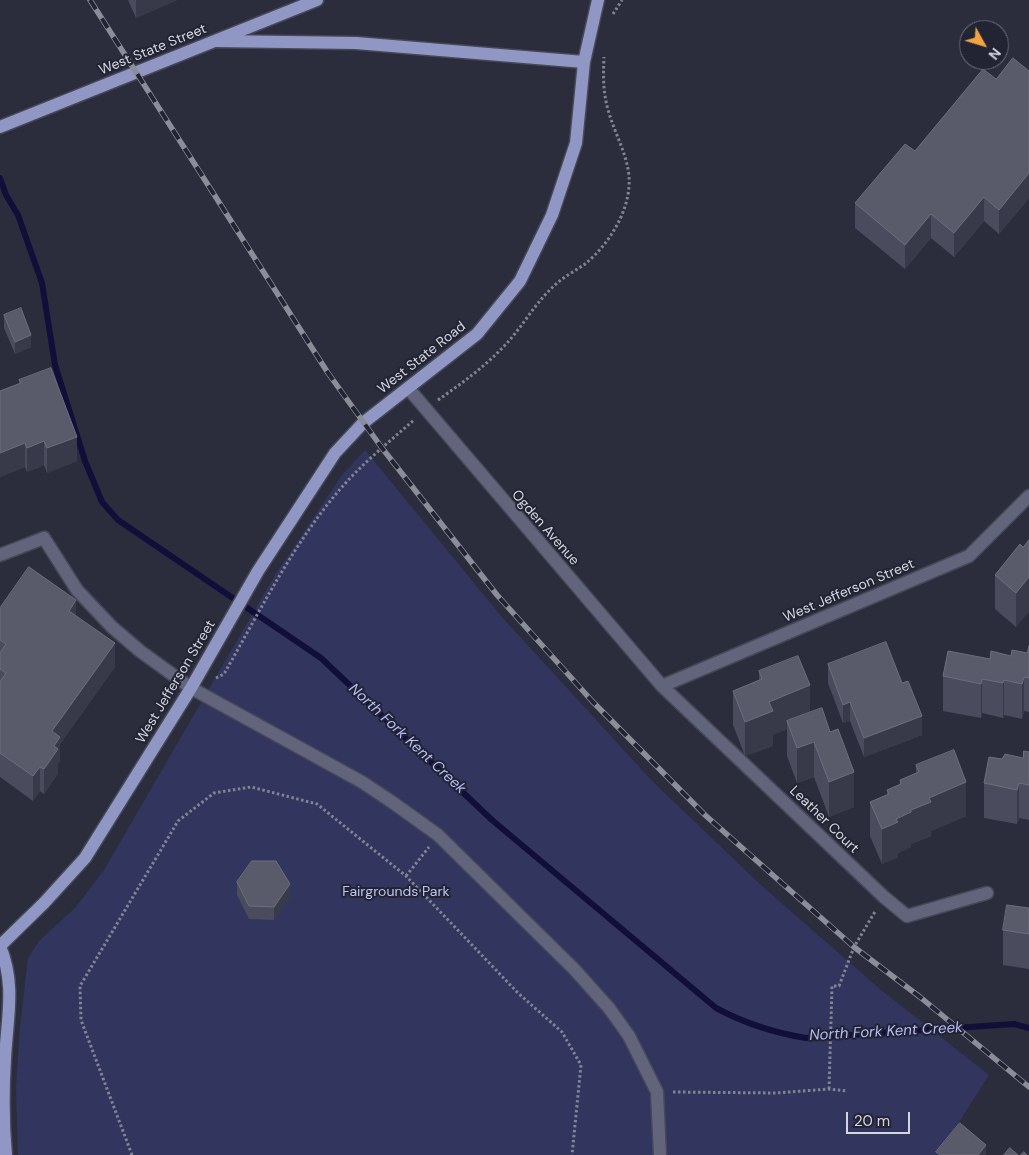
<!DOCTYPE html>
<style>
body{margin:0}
#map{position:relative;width:1029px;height:1155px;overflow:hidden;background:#2b2d3d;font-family:"DM Sans",sans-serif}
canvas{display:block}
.north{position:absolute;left:959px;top:20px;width:50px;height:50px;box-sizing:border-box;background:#222433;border:1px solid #696b78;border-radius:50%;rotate:129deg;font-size:14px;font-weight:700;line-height:20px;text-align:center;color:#d3d5df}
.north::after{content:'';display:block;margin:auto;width:18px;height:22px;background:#f3a442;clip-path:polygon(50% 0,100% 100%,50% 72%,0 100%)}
.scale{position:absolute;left:846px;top:1112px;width:64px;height:22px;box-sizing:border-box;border:2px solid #d3d5df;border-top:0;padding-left:6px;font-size:15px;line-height:18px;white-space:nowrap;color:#d3d5df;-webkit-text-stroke:4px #222433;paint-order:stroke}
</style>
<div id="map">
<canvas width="1029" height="1155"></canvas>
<div class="north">N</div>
<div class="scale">20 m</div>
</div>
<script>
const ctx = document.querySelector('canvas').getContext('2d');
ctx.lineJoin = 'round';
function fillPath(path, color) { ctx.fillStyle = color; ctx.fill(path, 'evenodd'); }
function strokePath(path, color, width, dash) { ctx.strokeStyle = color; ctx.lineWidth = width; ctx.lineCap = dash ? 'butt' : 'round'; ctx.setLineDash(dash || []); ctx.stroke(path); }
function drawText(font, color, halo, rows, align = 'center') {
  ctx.font = font + ' "DM Sans",sans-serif'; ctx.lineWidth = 4; ctx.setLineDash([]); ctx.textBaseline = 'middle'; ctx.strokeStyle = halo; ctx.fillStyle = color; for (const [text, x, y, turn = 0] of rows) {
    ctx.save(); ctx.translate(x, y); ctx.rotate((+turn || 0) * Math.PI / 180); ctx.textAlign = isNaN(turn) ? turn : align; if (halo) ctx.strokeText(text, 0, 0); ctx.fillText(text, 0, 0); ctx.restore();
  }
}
const green = new Path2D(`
 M365 450 501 616 654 783 762 886 881 990 989 1075 938 1155H18L16 1087 20 1027 28 958 39 941 75 908 104 870 275 575 342 475Z`);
const stream = new Path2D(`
 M0 178 6 195 18 215 42 283 55 365 85 461 102 502 118 520 321 658 492 820 716 1008C744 1023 775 1033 806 1038L1014 1024 1029 1028`);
const path = new Path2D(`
 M613 14 622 0
 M438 400C462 383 486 366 506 344 523 326 535 303 554 286 563 277 575 271 585 264 607 246 627 216 629 186 631 161 616 137 609 113 603 94 603 77 604 57
 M216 678 224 674C260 611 294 542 342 487 363 463 390 441 414 420
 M406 876 429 847
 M829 1089 832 986H839L854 947 876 910
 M673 1092 776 1093 829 1089 847 1091
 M132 1155 81 1020 80 986 178 821 214 793 251 787 317 804 406 876 518 993 562 1032 581 1065 572 1155`);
const street = new Path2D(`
 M408 388 662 686 884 897 907 916 987 893
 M0 555 44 538 77 590 112 627 140 651 191 688 362 782 392 802 438 835 574 969 609 1008 629 1036 657 1092 660 1155
 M662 686 969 556 1029 496`);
const primary = new Path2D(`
 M216 41 356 43 584 62
 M0 127 317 0
 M0 946 44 903 85 858 191 688 258 571 335 453 363 423 477 334 520 281 552 215 576 143 584 62 598 0
 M0 946C16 985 7 1018 5 1059 3 1091 3 1123 6 1155`);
const rail = new Path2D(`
 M90 0 328 373 382 448 497 595 592 701 705 815 854 947 920 997 1029 1087`);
const wall = new Path2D(`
 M128 0H177L136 18Z
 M1029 71V198L999 234 984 221 954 257 931 238 905 269 855 228V203L996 79Z
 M4 315 31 347 15 354 4 328Z
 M19 380 77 461 47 473 44 465 27 472 25 467 0 477V391L19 384Z
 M1020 544 1016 627 995 609V575Z
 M0 608 76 616 115 667 60 744V761L58 764V773L44 794 40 791 33 801 0 777Z
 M1029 646V712L1024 711 1022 719 1004 715 1003 718 982 713 981 718 943 711V676L990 659 1027 653Z
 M828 664 922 735 864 757 850 721 843 723 828 683Z
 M759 671 810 713 854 807 829 817 814 777 797 783 787 756V729L773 735V746L745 756 733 725V691L759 680Z
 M1029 752V820L1019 818 1017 824 984 818V783L1002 759 1023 758Z
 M916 765 966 816 931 831V836L911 844V847L898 853V857L882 864 870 836V802L887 795V790L900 784V780L916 773Z
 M237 882 290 897 274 920 249 919 237 895Z
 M1029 908V969L1003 965V930Z`);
const shadedWall = new Path2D(`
 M136 0H177L136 18Z
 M1029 173V198L999 234V210Z
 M984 197V221L954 257V233Z
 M931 214V238L905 269V245Z
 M31 335V347L15 354V342Z
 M77 437V461L47 473V448Z
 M44 441V465L27 472V448Z
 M25 443V467L0 477V453Z
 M1029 577V612L1016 627V593Z
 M76 600V625L69 611Z
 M115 643V667L60 744V761L58 764V773L44 794V769L52 731Z
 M1024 677V711L1022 719V684Z
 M982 679V713L981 718V684Z
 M1004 680V715L1003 718V683Z
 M810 685V720L787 721V729L773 735V746L745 756V722L769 702Z
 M850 702V721L843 723V705Z
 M922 716V735L864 757V738Z
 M814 742V777L797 783V748Z
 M40 767V791L33 801V776Z
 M854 772V807L829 817V782Z
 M966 782V816L931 831V836L911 844V847L898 853V857L882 864V829L929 798Z
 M1019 783V818L1017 824V790Z
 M290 884V897L274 920V907Z
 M986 1145V1155H978Z`);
const building = new Path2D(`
 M1013 58 1029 71V173L999 210 984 197 954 233 931 214 905 245 855 203 905 144 915 151 983 69 996 79Z
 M21 308 31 335 15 342 4 315Z
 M51 368 77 437 47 448 44 441 27 448 25 443 0 453V391L21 383 19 380Z
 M1029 540V577L1016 593 995 575 1020 544 1023 547Z
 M29 567 76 600 69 611 115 643 52 731 60 737 54 746 58 749 44 769 40 767 33 776 0 753V682L6 673 0 669V653L6 644 0 640V608Z
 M886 642 902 683 908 681 922 716 864 738 850 702 843 705 828 664Z
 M1029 646V678L1024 677 1022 684 1004 680 1003 683 982 679 981 684 943 676 948 651 990 659 991 651 1011 656 1012 650 1027 653Z
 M798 656 810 685 769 702 773 711 745 722 733 691 762 679 759 671Z
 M822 708 830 732 838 729 854 772 829 782 814 742 797 748 787 721Z
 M954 750 966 782 929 798 931 802 911 810V812L896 819 898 822 882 829 870 802 889 794 887 790 901 784 900 780 919 772 916 765Z
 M1024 751 1029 752V785L1019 783 1017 790 984 783 989 757 1002 759 1005 754 1023 758Z
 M252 861H276L290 884 274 907 249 906 237 882Z
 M1007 905 1029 908V934L1003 930Z
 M960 1123 986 1145 978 1155H940L936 1152Z
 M1010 1148 1018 1155H1004Z
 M1024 1152 1027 1155H1021Z`);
const streetNames = [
 ["West State Street",153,50,-22],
 ["West State Road",422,358,-38],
 ["Ogden Avenue",545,528,49],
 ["West Jefferson Street",849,591,-23],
 ["West Jefferson Street",176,682,-59],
 ["Leather Court",824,820,44]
];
const parkNames = [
 ["Fairgrounds Park",396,892]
];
const waterNames = [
 ["North Fork Kent Creek",407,739,43],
 ["North Fork Kent Creek",886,1032,-3]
];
fillPath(green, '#32355e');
strokePath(stream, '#110f39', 6);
strokePath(street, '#464857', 15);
strokePath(primary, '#464857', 15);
strokePath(path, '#828491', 3, [2.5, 2.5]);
strokePath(street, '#61647a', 12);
strokePath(primary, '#9197c5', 12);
strokePath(rail, '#8b8d99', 5.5);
strokePath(rail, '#222433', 4, [11]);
fillPath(wall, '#4a4c5d');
fillPath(shadedWall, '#383a4a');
fillPath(building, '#595b6b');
strokePath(building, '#6c6e7d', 1);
drawText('14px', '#d3d5df', '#222433', streetNames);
drawText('14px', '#bec5f3', '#222433', parkNames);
drawText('italic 15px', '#b5bdfa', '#222433', waterNames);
</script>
